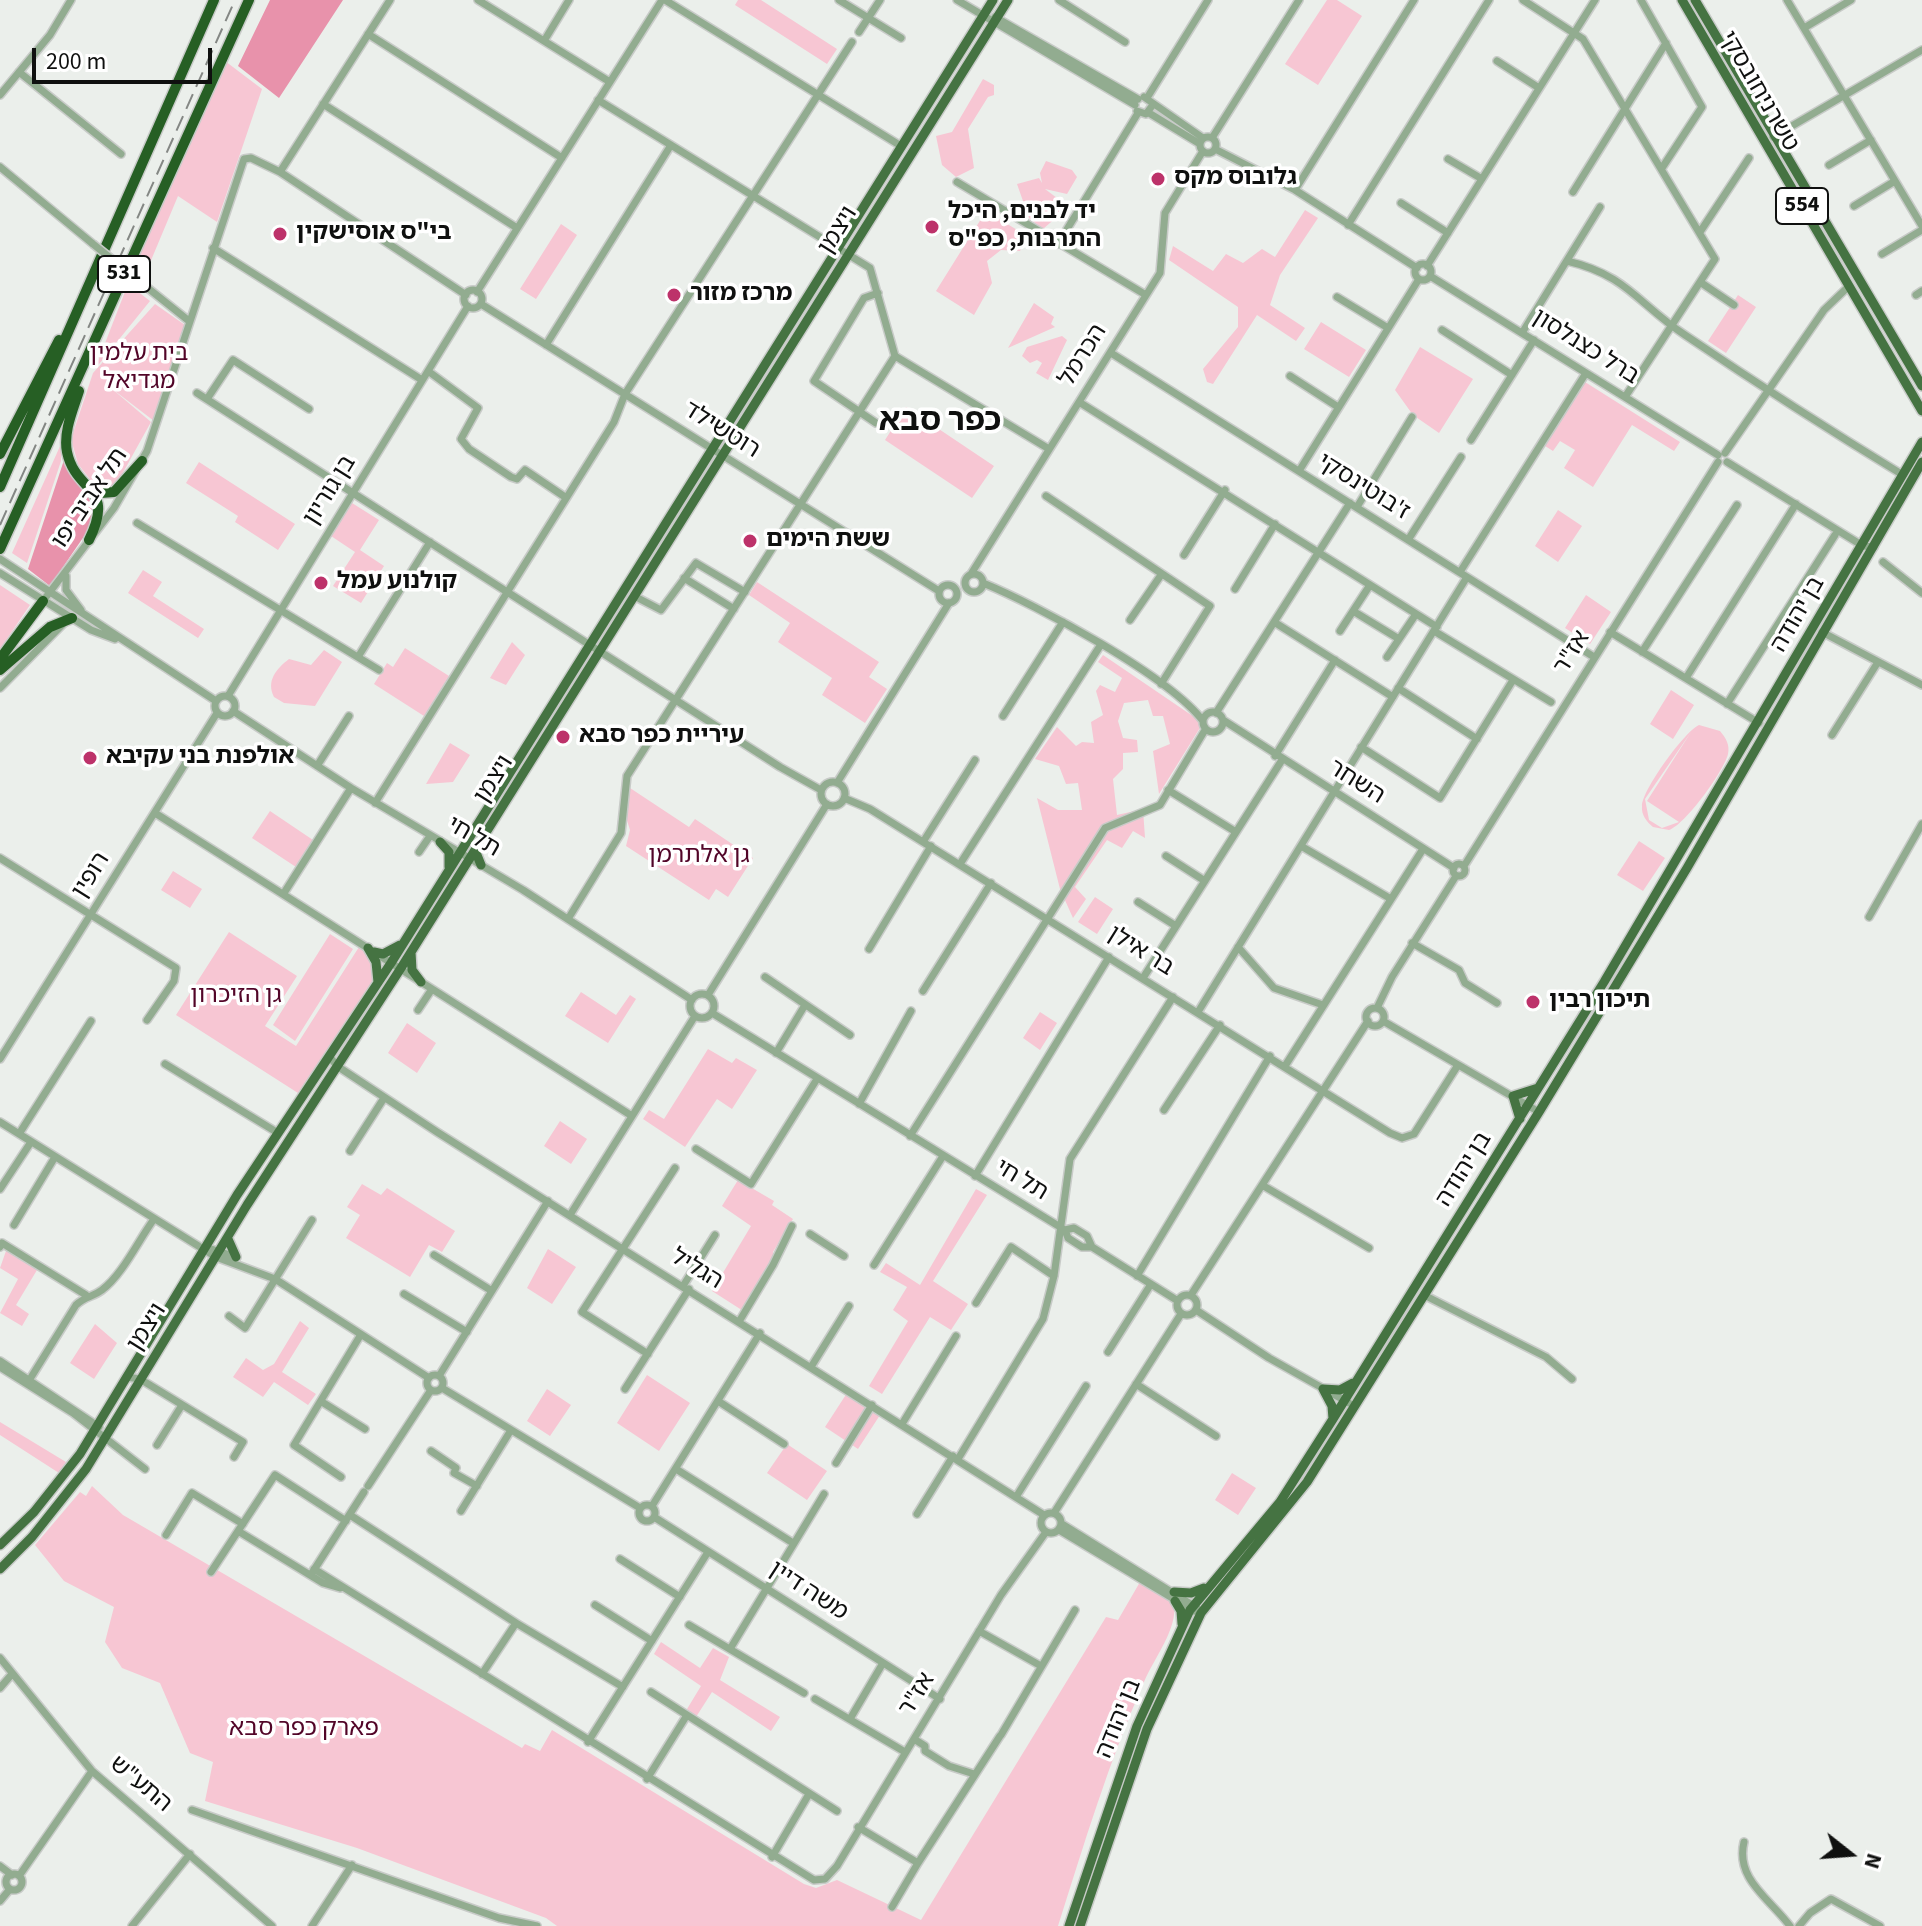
<!DOCTYPE html>
<meta charset="utf-8">
<style>
body{margin:0}
#map{position:relative;width:1922px;height:1926px;overflow:hidden;background:#ebefeb;font-family:"Source Sans 3",sans-serif}
canvas{display:block}
.north{position:absolute;left:1810px;top:1814px;width:80px;height:80px;-webkit-text-stroke:6px #fff;paint-order:stroke;rotate:107deg;font-size:22px;font-weight:700;line-height:32px;text-align:center;color:#0f100f}
.north::after{content:'';display:block;margin:auto;width:28px;height:36px;background:#0f100f;clip-path:polygon(50% 0,100% 100%,50% 72%,0 100%)}
.scale{position:absolute;left:32px;top:48px;width:180px;height:36px;box-sizing:border-box;border:4px solid #0f100f;border-top:0;padding-left:10px;font-size:24px;line-height:28px;white-space:nowrap;color:#0f100f;-webkit-text-stroke:6px #fff;paint-order:stroke}
</style>
<div id="map">
<canvas width="1922" height="1926"></canvas>
<div class="north">N</div>
<div class="scale">200 m</div>
</div>
<script>
const ctx = document.querySelector('canvas').getContext('2d');
ctx.lineJoin = 'round';
function fillPath(path, color) { ctx.fillStyle = color; ctx.fill(path, 'evenodd'); }
function strokePath(path, color, width, dash) { ctx.strokeStyle = color; ctx.lineWidth = width; ctx.lineCap = dash ? 'butt' : 'round'; ctx.setLineDash(dash || []); ctx.stroke(path); }
function drawText(font, color, halo, rows, align = 'center') {
  ctx.font = font + ' "Source Sans 3","Noto Sans Hebrew",sans-serif'; ctx.lineWidth = 7; ctx.setLineDash([]); ctx.textBaseline = 'middle'; ctx.strokeStyle = halo; ctx.fillStyle = color; for (const [text, x, y, turn = 0] of rows) {
    ctx.save(); ctx.translate(x, y); ctx.rotate((+turn || 0) * Math.PI / 180); ctx.textAlign = isNaN(turn) ? turn : align; if (halo) ctx.strokeText(text, 0, 0); ctx.fillText(text, 0, 0); ctx.restore();
  }
}
const green = new Path2D(`
 M738 0H761L837 49 827 64 735 5Z
 M1327 0H1337L1362 16 1318 85 1285 64Z
 M225 61 262 89 217 222 178 196 144 277 134 268Z
 M983 79 994 85V95L988 97 968 129 974 168 956 177 942 165 936 136 952 132Z
 M1046 161 1072 170 1077 177 1067 194 1045 189 1061 201 1058 216 1043 229 1029 218 1017 184 1039 178 1042 183 1040 173Z
 M1305 210 1318 218 1280 275 1270 305 1305 328 1296 341 1257 315 1213 384 1207 382 1203 369 1238 327V307L1169 260 1173 246 1213 271 1226 254 1243 263 1262 249 1275 257Z
 M986 211 1027 236 1020 251 1001 250 987 261 992 283 974 315 936 291Z
 M561 224 577 235 536 299 520 289Z
 M128 284 150 301 95 369Z
 M1738 295 1756 307 1726 353 1708 341Z
 M1034 303 1054 317 1051 324 1055 327 1008 348Z
 M155 304 185 325 154 421 111 388 151 422 115 487H96L78 464 71 439 93 373Z
 M1321 322 1366 350 1349 377 1304 349Z
 M1062 336 1067 340 1048 380 1036 373 1042 363 1037 360 1030 363 1022 356 1027 347Z
 M1420 347 1473 379 1439 433 1413 415 1395 390Z
 M1585 382 1680 442 1674 451 1632 425 1593 487 1564 468 1575 450 1560 441 1553 451 1545 446Z
 M906 407 994 466 972 498 885 440Z
 M61 444V461L27 563 12 553Z
 M199 462 295 524 278 550 235 522 238 516 186 483Z
 M352 503 379 520 360 550 384 566 361 603 333 586 355 552 331 536Z
 M1558 510 1582 526 1558 562 1535 546Z
 M143 570 162 582 153 596 204 629 198 638 128 593Z
 M757 582 879 662 869 677 887 689 865 723 822 695 832 678 778 642 790 623 749 595Z
 M0 585 30 605 0 649Z
 M1586 595 1611 612 1590 644 1565 628Z
 M512 642 525 655 506 685 490 678Z
 M405 648 449 676 424 716 374 684 387 663 393 667Z
 M324 650 342 662 315 706 284 703 274 697C266 681 276 669 289 659L311 665Z
 M1103 655 1203 723 1159 794 1153 751 1170 744 1163 716H1153L1148 700 1124 703 1118 721 1123 738 1137 740 1138 752 1123 753V769L1113 779 1117 815 1143 809 1145 838 1133 831 1122 848 1107 840 1075 887 1086 899 1073 918 1060 889 1037 798 1058 810H1082L1078 783 1066 784 1059 766 1035 759 1057 727 1076 746 1082 742 1094 743 1091 722 1103 715 1096 691 1100 685 1115 692 1122 678 1098 662Z
 M1671 690 1694 705 1673 739 1650 724Z
 M1699 725 1720 731C1726 738 1730 745 1728 754 1724 771 1685 825 1669 830L1653 827C1647 822 1641 815 1642 806 1642 790 1685 731 1699 725ZM1691 732 1647 801 1679 822 1662 828 1649 820 1645 799Z
 M450 743 470 755 453 782 426 784Z
 M630 788 689 827 695 819 753 858 728 897 716 889 709 900 626 846 630 830 621 801Z
 M270 811 313 840 296 867 252 838Z
 M1639 841 1665 858 1643 891 1617 875Z
 M173 871 202 889 190 908 161 890Z
 M1095 897 1113 909 1097 934 1078 922Z
 M229 932 297 976 265 1026 296 1046 359 947 371 956 375 978 298 1093 176 1015Z
 M330 934 353 949 295 1041 273 1025Z
 M581 992 616 1015 630 995 636 999 608 1043 565 1016Z
 M1040 1012 1057 1023 1040 1050 1023 1038Z
 M407 1023 436 1043 417 1073 388 1053Z
 M708 1049 732 1063 736 1058 757 1070 732 1109 717 1099 685 1147 643 1119 649 1110 664 1119Z
 M560 1121 587 1139 571 1164 544 1146Z
 M738 1180 774 1201 772 1205 793 1219 773 1252V1272L748 1314 712 1291 751 1226 722 1206Z
 M362 1184 381 1195 387 1188 455 1231 442 1252 429 1245 410 1277 346 1238 360 1215 347 1207Z
 M976 1189 987 1195 933 1281 968 1304 951 1330 930 1317 882 1394 869 1386 908 1321 893 1310 907 1287 880 1272 886 1263 920 1285Z
 M548 1249 576 1267 552 1304 527 1288Z
 M6 1251 37 1270 16 1305 29 1314 22 1326 0 1313 18 1279 0 1268Z
 M300 1321 309 1328 282 1372 316 1394 308 1405 274 1382 263 1397 233 1377 246 1358 263 1370 274 1364Z
 M95 1324 117 1343 94 1379 70 1363Z
 M647 1375 690 1403 659 1451 617 1423Z
 M547 1389 571 1405 550 1436 527 1421Z
 M847 1393 880 1415 858 1449 825 1427Z
 M0 1422 66 1462 59 1473 0 1435Z
 M787 1444 827 1471 807 1500 767 1473Z
 M1232 1473 1256 1488 1238 1515 1215 1500Z
 M92 1486 123 1515 522 1748 525 1744 540 1751 552 1730 804 1884 816 1888 837 1880 921 1920 1106 1617 1118 1620 1140 1582 1174 1603C1178 1629 1154 1658 1144 1682 1109 1761 1084 1844 1058 1926H557L546 1918 357 1848 205 1801 213 1762 190 1753 160 1683 122 1668 105 1642 114 1607 64 1581 35 1545 80 1492 86 1496Z
 M661 1642 700 1668 713 1648 729 1657 720 1680 780 1717 771 1731 712 1692 696 1717 687 1709 701 1686 654 1654Z`);
const forest = new Path2D(`
 M270 0H343L279 98 238 66Z
 M64 460 94 505 91 526 50 586 28 569Z`);
const minor = new Path2D(`
 M478 0 610 82
 M665 0 901 146
 M839 0 901 38
 M957 0 1135 105
 M1059 0 1125 42
 M1523 0 1583 39 1715 259 1625 397
 M1641 0 1702 107 1662 168
 M1787 0 1922 226
 M995 17 1138 99
 M1804 28 1851 0
 M859 32 880 0
 M368 34 562 158
 M544 41 569 0
 M1497 61 1539 88
 M19 72 121 154
 M0 95 50 35 71 0
 M1144 97 1203 138
 M1147 98 1208 0
 M598 100 870 268 895 356 1049 449
 M323 104 517 228
 M1137 111 1146 114 1152 106
 M1149 113 1200 144
 M1200 145a8 8 0 1 1 16 0a8 8 0 1 1-16 0Z
 M1773 137 1922 50
 M1212 138 1299 0
 M1215 149 1295 190 1417 268
 M1448 159 1482 179
 M1829 165 1871 140
 M0 167 93 244
 M280 172 390 0
 M957 182 1146 295
 M1295 190 1414 0
 M1573 192 1666 43
 M1401 203 1448 233
 M1854 206 1895 181
 M1348 225 1489 0
 M1700 232 1749 158
 M1058 244 1138 113
 M213 248 422 380
 M1882 254 1922 230
 M1567 261C1627 275 1638 304 1685 335 1756 383 1829 430 1903 475
 M1415 272a8 8 0 1 1 16 0a8 8 0 1 1-16 0Z
 M1427 266 1595 0
 M1430 276 1718 455
 M139 281 189 321
 M1700 282 1734 305
 M464 299a9 9 0 1 1 18 0a9 9 0 1 1-18 0Z
 M477 292 662 0
 M1916 295 1922 291
 M1337 297 1388 328
 M481 304 939 591
 M1442 330 1512 375
 M1522 333 1600 207
 M546 345 671 145
 M1111 353 1594 657
 M428 371 478 408 461 439 469 449 511 477 517 479 525 470 565 497
 M1290 376 1338 407
 M197 393 780 767 821 790
 M207 399 233 360 309 409
 M1079 402 1437 627
 M876 423 814 381 864 298 878 293
 M1471 440 1534 340
 M1725 453 1824 310 1849 286
 M1727 462 1863 546 1874 547
 M1299 471 1419 279
 M1046 496 1210 606 1161 684
 M1357 507 1412 417
 M137 523 379 670
 M1408 540 1461 457
 M1184 555 1225 490
 M0 559 216 701
 M1883 562 1922 593
 M1460 572 1586 373
 M0 573 91 630 115 639
 M971 574 1160 273 1165 213 1203 151
 M965 583a9 9 0 1 1 18 0a9 9 0 1 1-18 0Z
 M66 576V590L81 610
 M684 578 734 609
 M983 583C1037 605 1169 676 1203 721
 M939 594a9 9 0 1 1 18 0a9 9 0 1 1-18 0Z
 M1235 589 1275 524
 M634 596 661 610 696 563 745 592
 M43 601 114 508 147 451 244 159 251 158 280 172 466 295
 M1353 611 1399 639
 M1130 620 1161 575
 M1274 622 1393 697
 M1340 631 1370 585
 M1434 631 1551 702
 M1610 632 1759 723
 M1822 632 1922 685
 M1642 652 1737 505
 M358 657 430 542
 M1387 657 1416 614
 M1686 678 1796 504
 M0 688 63 624
 M1398 688 1477 739
 M228 696 468 306
 M215 706a10 10 0 1 1 20 0a10 10 0 1 1-20 0Z
 M1727 704 1835 535
 M233 711 351 788 523 890 692 1000
 M1203 722a10 10 0 1 1 20 0a10 10 0 1 1-20 0Z
 M1216 713 1350 503
 M1003 716 1063 622
 M1223 720 1454 868
 M1832 735 1878 662
 M1361 747 1440 798 1513 680
 M1275 756 1335 660
 M317 766 349 716
 M821 794a12 12 0 1 1 24 0a12 12 0 1 1-24 0Z
 M837 783 949 603
 M1168 790 1236 832
 M844 798 870 809 1390 1133 1402 1138 1414 1134 1458 1065
 M375 803 614 422 625 394 852 42
 M155 813 632 1116
 M923 842 975 760
 M1301 846 1391 899
 M419 852 430 836
 M1166 856 1205 881
 M0 858 176 968 174 981 147 1020
 M1453 870a6 6 0 1 1 12 0a6 6 0 1 1-12 0Z
 M960 864 1100 646
 M1464 866 1718 462
 M284 893 351 788
 M1138 902 1176 926
 M1869 917 1922 824
 M568 919 621 833 627 776 895 356
 M1412 943 1459 970 1465 983 1497 1003
 M1238 947 1274 988 1323 1005
 M869 949 931 846
 M765 977 850 1035
 M1143 978 1282 760
 M923 991 991 883
 M690 1006a12 12 0 1 1 24 0a12 12 0 1 1-24 0Z
 M708 995 827 804
 M1377 1008 1392 977 1456 876
 M1366 1017a9 9 0 1 1 18 0a9 9 0 1 1-18 0Z
 M418 1010 432 989
 M1198 1012 1467 577
 M712 1013 1065 1230 1068 1238 1082 1247H1092L1178 1301
 M1383 1021 1539 1112
 M776 1053 805 1005
 M329 1056 337 1066 437 1132 1044 1515
 M0 1059 217 713
 M165 1064 278 1133
 M1285 1066 1423 849
 M859 1104 911 1011
 M1164 1110 1220 1025
 M0 1122 216 1257 275 1279 429 1378
 M19 1134 91 1021
 M910 1136 1105 828 1160 805 1205 730
 M696 1149 751 1184 817 1079
 M350 1151 384 1098
 M975 1176 1109 957
 M1262 1185 1369 1248
 M0 1189 31 1142
 M570 1215 695 1016
 M14 1225 55 1157
 M1065 1230 1074 1228 1087 1236 1092 1247
 M810 1234 844 1256
 M0 1247 2 1243 86 1295
 M205 1247 236 1257
 M434 1255 492 1291
 M874 1265 943 1156
 M1137 1276 1270 1056
 M683 1286 715 1235
 M404 1294 467 1332
 M1177 1305a10 10 0 1 1 20 0a10 10 0 1 1-20 0Z
 M1191 1295 1368 1021
 M1424 1295 1546 1357 1572 1379
 M976 1303 1011 1247 1054 1276
 M1196 1310 1269 1358 1349 1403
 M229 1316 245 1328 312 1220
 M740 1320 773 1265 792 1226
 M1108 1352 1151 1284
 M648 1354 582 1312 675 1168
 M0 1361 99 1427
 M0 1367 73 1413 145 1469
 M811 1367 849 1306
 M427 1383a8 8 0 1 1 16 0a8 8 0 1 1-16 0Z
 M439 1376 548 1201
 M126 1377 140 1379 243 1442 234 1457
 M30 1379 76 1305C85 1296 93 1297 102 1290 123 1274 138 1241 154 1219
 M1136 1384 1216 1436
 M442 1388 640 1508
 M625 1389 689 1289
 M718 1401 784 1444
 M322 1402 365 1429
 M902 1424 956 1336
 M157 1445 182 1405
 M431 1451 456 1468 454 1473 477 1486
 M958 1459 1043 1319 1054 1276 1070 1159 1173 997
 M836 1463 872 1405
 M676 1469 793 1543
 M341 1477 294 1445 360 1336
 M368 1486 431 1390
 M1016 1497 1086 1386
 M639 1513a8 8 0 1 1 16 0a8 8 0 1 1-16 0Z
 M652 1506 760 1333
 M461 1511 511 1430
 M1041 1523a10 10 0 1 1 20 0a10 10 0 1 1-20 0Z
 M1054 1513 1181 1314
 M917 1514 953 1456
 M350 1515 516 1623 623 1687
 M654 1517 940 1699
 M1062 1524 1197 1608
 M1059 1530 1194 1611
 M238 1531 323 1583 340 1588
 M166 1535 192 1493 243 1524
 M620 1559 680 1597
 M314 1569 814 1880 825 1879 837 1866 1001 1595 1046 1532
 M211 1572 275 1475 346 1521
 M312 1573 364 1492
 M595 1605 652 1641
 M689 1625 804 1693
 M979 1631 1041 1666
 M730 1649 824 1494
 M0 1658 92 1771 272 1926
 M482 1674 516 1623
 M0 1688 12 1674
 M651 1692 837 1811
 M815 1699 905 1752
 M850 1719 883 1663
 M1001 1735 1075 1610
 M914 1739 925 1746V1751L949 1766 974 1774
 M588 1742 708 1552
 M647 1779 687 1715
 M192 1810 499 1918 537 1926
 M858 1827 918 1863 892 1907
 M1744 1842C1735 1879 1770 1899 1790 1926
 M772 1857 809 1794
 M918 1863 1000 1736
 M0 1866 12 1875
 M6 1882a8 8 0 1 1 16 0a8 8 0 1 1-16 0Z
 M19 1876 92 1771
 M0 1901 10 1889
 M132 1926 190 1854
 M312 1926 352 1865
 M1799 1926 1810 1913 1831 1899 1880 1926`);
const major = new Path2D(`
 M1682 0 1922 411
 M1695 0 1922 386
 M440 842 449 852V867
 M475 850 481 865
 M368 948 376 962 378 982
 M374 952 383 954 400 945
 M411 952 412 970 421 982
 M1520 1119 1513 1096 1538 1088
 M228 1239 236 1257
 M1323 1389 1340 1390 1353 1383
 M1323 1389 1332 1406 1333 1419
 M0 1545 34 1512 80 1454 237 1195 391 963 993 0
 M0 1569 32 1537 86 1469 247 1205 401 968 1008 0
 M1174 1592 1191 1593 1204 1588
 M1175 1601 1181 1611 1182 1624
 M1069 1926 1137 1726 1190 1610 1280 1502 1333 1419 1604 982 1922 442
 M1080 1926 1147 1729 1201 1613 1307 1482 1539 1112 1687 868 1922 462`);
const highway = new Path2D(`
 M79 391C73 410 63 432 67 452 76 494 116 485 89 540
 M0 454 59 340
 M0 487 214 0
 M92 489 101 493 114 492 142 461
 M0 549 249 0
 M0 659 43 601
 M0 670 50 627 72 618`);
const rail = new Path2D(`
 M0 525 235 0`);
const minorBridge = new Path2D(`
 M93 244 139 281`);
const markers = [
 [1158,179,8,"#bd326a"],
 [932,227,8,"#bd326a"],
 [280,234,8,"#bd326a"],
 [674,295,8,"#bd326a"],
 [750,541,8,"#bd326a"],
 [321,583,8,"#bd326a"],
 [563,737,8,"#bd326a"],
 [90,758,8,"#bd326a"],
 [1533,1002,8,"#bd326a"]
];
const shields = [
 [1802,206,52],
 [124,274,52]
];
const shieldNames = [
 ["554",1802,206],
 ["531",124,274]
];
const streetNames = [
 ["טשרניחובסקי",1758,92,60],
 ["ויצמן",839,231,-58],
 ["ברל כצנלסון",1585,348,32],
 ["הכרמל",1084,356,-58],
 ["רוטשילד",721,431,32],
 ["ז'בוטינסקי",1363,488,32],
 ["בן גוריון",331,491,-58],
 ["תל אביב יפו",91,499,-56],
 ["בן יהודה",1799,615,-60],
 ["אז\"ר",1573,653,-58],
 ["ויצמן",495,780,-58],
 ["השחר",1356,783,32],
 ["תל חי",473,838,30],
 ["רופין",92,876,-58],
 ["בר אילן",1140,952,32],
 ["בן יהודה",1465,1170,-58],
 ["תל חי",1021,1181,31],
 ["הגליל",696,1270,31],
 ["ויצמן",148,1328,-58],
 ["משה דיין",808,1592,33],
 ["אז\"ר",918,1695,-58],
 ["בן יהודה",1120,1719,-68],
 ["התע\"ש",140,1785,40]
];
const poiNames = [
 ["גלובוס מקס",1174,179],
 ["יד לבנים, היכל",948,213],
 ["התרבות, כפ\"ס",948,241],
 ["בי\"ס אוסישקין",296,234],
 ["מרכז מזור",690,295],
 ["ששת הימים",766,541],
 ["קולנוע עמל",337,583],
 ["עיריית כפר סבא",579,737],
 ["אולפנת בני עקיבא",106,758],
 ["תיכון רבין",1549,1002]
];
const parkNames = [
 ["בית עלמין",139,355],
 ["מגדיאל",139,383],
 ["גן אלתרמן",699,857],
 ["גן הזיכרון",236,997],
 ["פארק כפר סבא",304,1730]
];
const districtNames = [
 ["כפר סבא",940,423]
];
fillPath(green, '#f7c6d3');
fillPath(forest, '#e892ab');
strokePath(minor, '#c8cbc8', 10);
strokePath(major, '#c8cbc8', 12);
strokePath(highway, '#c8cbc8', 13);
strokePath(minor, '#92ac90', 7);
strokePath(major, '#457342', 9);
strokePath(highway, '#265f24', 10);
strokePath(rail, '#848784', 2, [16, 8]);
strokePath(minorBridge, '#c8cbc8', 10, []);
strokePath(minorBridge, '#92ac90', 7);
for (const [x, y, r, color] of markers) { const dot = new Path2D(); dot.arc(x, y, r, 0, 2 * Math.PI); ctx.fillStyle = color; ctx.fill(dot); strokePath(dot, '#fff', 3); }
for (const [x, y, w] of shields) { const box = new Path2D(); box.roundRect(x - w / 2, y - 18, w, 36, 6); ctx.fillStyle = '#fff'; ctx.fill(box); strokePath(box, '#0f100f', 2); }
drawText('bold 22px', '#0f100f', null, shieldNames);
drawText('24px', '#0f100f', '#fff', streetNames);
drawText('bold 24px', '#0f100f', '#fff', poiNames, 'left');
drawText('24px', '#520528', '#fff', parkNames);
drawText('bold 32px', '#0f100f', '#fff', districtNames);
</script>
